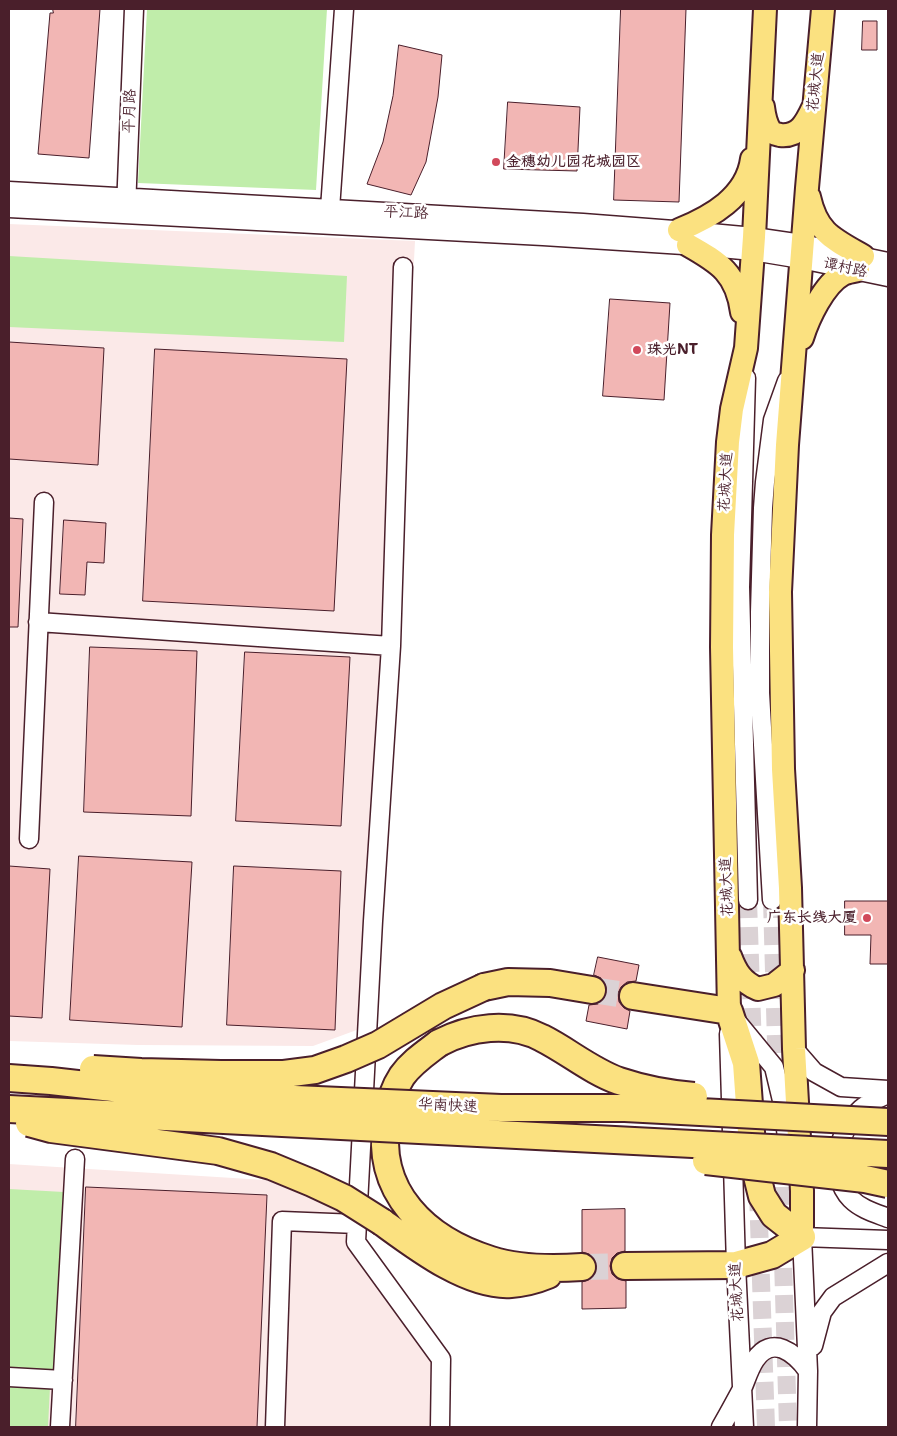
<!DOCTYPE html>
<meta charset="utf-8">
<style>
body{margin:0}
#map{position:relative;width:897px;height:1436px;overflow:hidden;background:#fff;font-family:"Shantell Sans",sans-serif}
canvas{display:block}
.frame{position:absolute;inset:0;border:10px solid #4a1f2b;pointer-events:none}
</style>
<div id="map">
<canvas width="897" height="1436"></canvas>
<div class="frame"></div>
</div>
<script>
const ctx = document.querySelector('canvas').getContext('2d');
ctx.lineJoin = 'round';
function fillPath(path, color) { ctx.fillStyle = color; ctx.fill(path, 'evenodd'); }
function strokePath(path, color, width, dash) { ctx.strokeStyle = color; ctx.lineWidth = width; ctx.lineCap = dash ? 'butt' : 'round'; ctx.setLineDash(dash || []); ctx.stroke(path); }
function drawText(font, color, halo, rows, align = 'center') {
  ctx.font = font + ' "Shantell Sans","LXGW WenKai TC",sans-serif'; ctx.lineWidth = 5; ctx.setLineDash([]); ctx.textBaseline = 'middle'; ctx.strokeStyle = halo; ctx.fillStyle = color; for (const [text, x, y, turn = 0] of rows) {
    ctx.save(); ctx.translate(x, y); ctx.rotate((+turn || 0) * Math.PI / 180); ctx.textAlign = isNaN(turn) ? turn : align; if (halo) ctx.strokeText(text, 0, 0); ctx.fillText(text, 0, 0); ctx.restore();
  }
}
const built = new Path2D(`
 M9 224 415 241 374 1022 354 1031 313 1046 138 1045 9 1041Z
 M9 1164 265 1180 297 1189 349 1217 447 1356 443 1427H9Z`);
const green = new Path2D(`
 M147 9H327L316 190 138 183Z
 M9 256 347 276 344 342 9 327Z
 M9 1189 64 1192 55 1373 9 1371Z
 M9 1385 50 1387 48 1427H9Z`);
const building = new Path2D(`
 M53 9H100L89 158 38 154 50 13H53Z
 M621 9H686L679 202 614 200Z
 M863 21H877V50H862Z
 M399 45 442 55 438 97 426 162 411 195 367 184 383 142 393 96Z
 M508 102 580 107 577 171 504 169Z
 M610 299 670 303 664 400 603 396Z
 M9 342 104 348 98 465 9 459Z
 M155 349 347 359 334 611 143 601Z
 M9 518 23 519 18 627H9Z
 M64 520 106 523 104 563 87 562 85 595 60 594Z
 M90 647 197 651 191 816 84 812Z
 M245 652 350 657 341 826 236 821Z
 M79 856 192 862 182 1027 70 1020Z
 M9 866 50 869 42 1018 9 1016Z
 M234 866 341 871 335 1030 227 1025Z
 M845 901H888V964H870L871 935H845Z
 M598 957 639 965 636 981 627 982 621 987 618 993 619 1002 624 1008 630 1011 627 1029 586 1021 589 1005 598 1004 603 1000 607 993 606 984 601 978 594 975Z
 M86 1187 267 1195 257 1427H76Z
 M625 1209V1251L617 1253 612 1258 610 1266 612 1274 618 1279 626 1281V1308L582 1309V1282L591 1279 596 1273 597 1267 594 1258 589 1254 582 1252V1210Z`);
const minorTunnel = new Path2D(`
 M748 900 753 1049
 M772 900 777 1079
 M780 1160 788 1427
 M758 1193 766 1427`);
const highwayTunnel = new Path2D(`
 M592 990 633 996
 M582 1267 625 1266`);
const minor = new Path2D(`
 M9 191 583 223 700 232 754 237 802 244 888 262
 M9 208 543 236 699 246 753 251 801 259 888 277
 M126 208 134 9
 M330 209 344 9
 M403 267 391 646 373 921 356 1242 441 1359 440 1427
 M746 378 740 587 748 900
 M38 622 391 646
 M29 839 44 502
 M772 900 760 693V612L763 508 765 482 773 420 787 381
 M737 1022 774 1067 784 1109 789 1159
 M729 1034 736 1265 744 1427
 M794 1049 814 1072 841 1087 888 1090
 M888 1094C879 1098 869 1102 861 1109 838 1130 827 1174 851 1199 861 1209 875 1213 888 1218
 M799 1228 802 1237 808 1371 807 1427
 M802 1237 888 1240
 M813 1346 822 1312 833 1297 888 1263
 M9 1377 63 1380
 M60 1427 75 1159
 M275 1427 282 1221 357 1224
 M721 1427C728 1415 735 1402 742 1389 746 1380 749 1369 755 1360 772 1334 795 1353 808 1371`);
const major = new Path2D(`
 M763 107C764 115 766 124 770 130 773 134 776 134 780 135 799 137 806 123 813 108
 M809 197C817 233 833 239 863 256
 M679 230C711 217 747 197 752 159
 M688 245C720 263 737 274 742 312
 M802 338C808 319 824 284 843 274 847 272 853 271 858 270
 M730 956C736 972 742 982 758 989L774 985 793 970
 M729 1011 722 647 723 535 728 442 732 409 746 348 754 237 765 9
 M802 1237V1191L794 1049 790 888 783 769 780 592 787 445 807 188 823 9`);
const highway = new Path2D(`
 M484 987 508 982 550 983 592 990
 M439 1043C426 1053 412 1062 402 1076 394 1088 389 1105 387 1119 374 1192 426 1240 491 1260 519 1269 553 1269 582 1267
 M382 1222C415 1246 468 1287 511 1284 524 1283 536 1280 548 1275
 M625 1266 736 1265 772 1255 802 1237 774 1215 762 1196 753 1160 746 1063 729 1011 633 996`);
const highwayBridge = new Path2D(`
 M439 1043C469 1027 510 1021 542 1038 568 1051 591 1071 619 1081 643 1089 669 1094 694 1096
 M93 1069 141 1072 221 1074H284L315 1070 346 1059 378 1045 443 1006 484 987
 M9 1078 51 1081 157 1093 501 1108H625L888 1122
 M9 1109 888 1154
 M29 1123 51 1129 218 1151 271 1166 312 1183 344 1198 382 1222
 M706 1161 865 1179 888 1184`);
const markers = [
 [496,162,5,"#d1495b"],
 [637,350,5,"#d1495b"],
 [867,918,5,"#d1495b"]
];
const streetNames = [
 ["花城大道",816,82,-84],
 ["平月路",130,111,-88],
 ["平江路",406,213,3],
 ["谭村路",845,268,12],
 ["花城大道",726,482,-87],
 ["花城大道",727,887,-92],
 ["华南快速",448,1106,3],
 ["花城大道",737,1292,-93]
];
const poiNames = [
 ["金穗幼儿园花城园区",506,162],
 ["珠光NT",647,350],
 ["广东长线大厦",857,918,"right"]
];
fillPath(built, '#fbe9e8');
fillPath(green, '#c0edaa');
fillPath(building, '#f2b6b4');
strokePath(building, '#4a1f2b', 1);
strokePath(minorTunnel, '#dbd2d5', 18, [18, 9]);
strokePath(highwayTunnel, '#dbd2d5', 26, [26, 13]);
strokePath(minor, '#4a1f2b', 21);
strokePath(major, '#4a1f2b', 26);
strokePath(highway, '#4a1f2b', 30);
strokePath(minor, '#fff', 18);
strokePath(major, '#fbe180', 22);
strokePath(highway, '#fbe180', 26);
strokePath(highwayBridge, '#4a1f2b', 30, []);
strokePath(highwayBridge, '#fbe180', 26);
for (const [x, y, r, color] of markers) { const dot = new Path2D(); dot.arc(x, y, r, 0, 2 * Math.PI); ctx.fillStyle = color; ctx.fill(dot); strokePath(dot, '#fff', 2); }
drawText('15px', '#4a1f2b', '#fff', streetNames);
drawText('bold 15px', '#4a1f2b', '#fff', poiNames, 'left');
</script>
